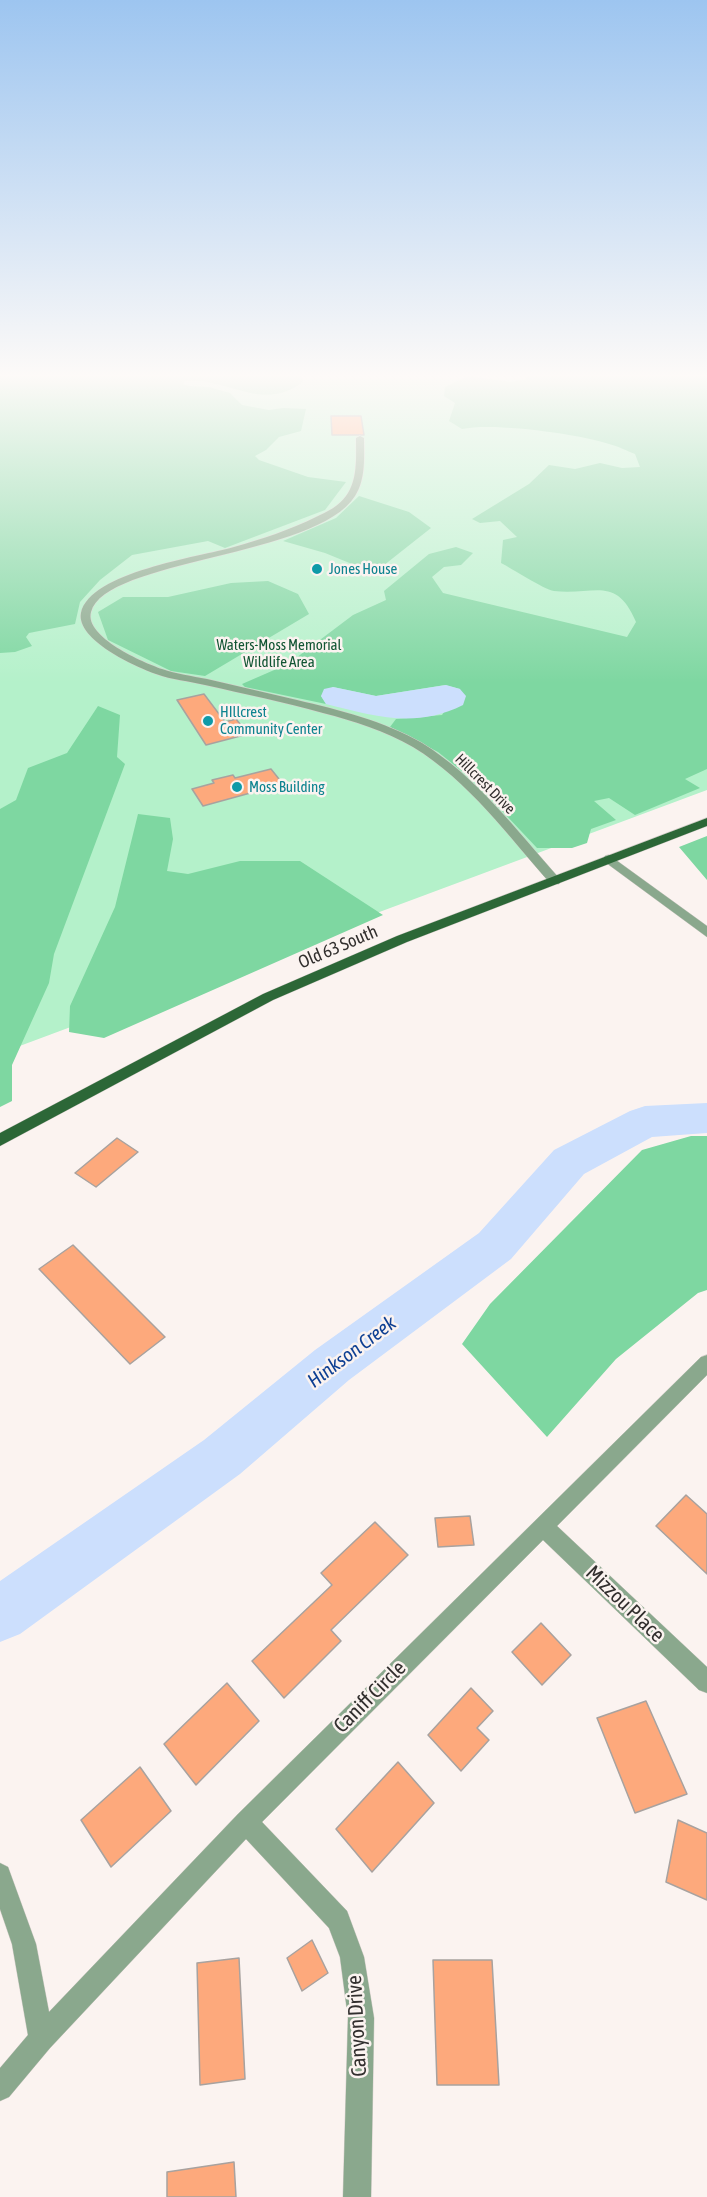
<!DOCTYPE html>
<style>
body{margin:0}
canvas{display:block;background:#fbf3f0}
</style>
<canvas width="707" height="2197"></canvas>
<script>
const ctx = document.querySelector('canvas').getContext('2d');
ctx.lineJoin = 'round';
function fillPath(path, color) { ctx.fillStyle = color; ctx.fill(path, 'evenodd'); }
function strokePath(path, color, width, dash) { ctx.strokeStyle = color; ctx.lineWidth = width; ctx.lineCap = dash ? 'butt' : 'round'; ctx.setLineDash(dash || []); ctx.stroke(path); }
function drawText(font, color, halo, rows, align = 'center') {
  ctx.font = font + ' "Asap Condensed",sans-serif'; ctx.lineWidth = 5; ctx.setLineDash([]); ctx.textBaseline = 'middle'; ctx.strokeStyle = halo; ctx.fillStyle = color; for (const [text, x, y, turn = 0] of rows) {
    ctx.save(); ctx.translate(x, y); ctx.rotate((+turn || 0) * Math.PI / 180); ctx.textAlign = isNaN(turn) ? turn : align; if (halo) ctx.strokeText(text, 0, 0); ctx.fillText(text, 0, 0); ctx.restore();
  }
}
const green = new Path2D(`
 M0 376H707V790L17 1047 0 1030Z`);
const forest = new Path2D(`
 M0 376H302L303 382C261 413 229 377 185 381L183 384 189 386 209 387 230 393 242 405 269 410 283 408 306 409 301 431 279 437 266 450 255 456 259 460 308 477 346 482 325 510 225 548 208 541 132 555 100 580 80 602 75 624 29 633 26 637 32 646 15 652 0 653Z
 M468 376 511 382 526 379 525 376H707V769L685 779 700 788 635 815 609 798 594 801 616 820 591 829 587 843 572 848H537L473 780 438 752 390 727 396 719 442 715 460 689 445 685 376 696 333 687 321 696 326 704 245 687 242 684 288 664 353 615 386 600 384 591 429 554 456 547 473 553 461 565 444 567 432 577 443 593 627 637 636 622C616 574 593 596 554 591 543 589 513 569 501 563L503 540 517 537 500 521 480 523 472 519 529 484 549 465 575 469 600 463 622 468 640 467 635 454C627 451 618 446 609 444 579 434 493 422 462 429L449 421 455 403 444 396 445 387Z
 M359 496 409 512 431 528 374 573 325 553 283 541 336 518Z
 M268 581 298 594 309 614 205 676 171 671 108 640 98 612 123 597H168L231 583Z
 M98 706 120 715 117 757 125 764 54 954 49 983 12 1065V1101L0 1107V809L16 800 28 768 67 753Z
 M138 814 170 818 173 839 167 871 188 874 240 861H300L383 915 104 1038 69 1032 70 1006 115 907Z
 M707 836V880L679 847Z
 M691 1136H707V1290L698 1293 616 1359 547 1437 462 1344 490 1304 642 1150Z`);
const water = new Path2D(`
 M446 685 460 689 466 696 463 705C415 729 375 716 326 704L321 696 324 689 333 687 376 696Z`);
const river = new Path2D(`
 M707 1103V1133L652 1137 584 1174 511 1259 349 1380 240 1474 20 1634 0 1642V1581L204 1440 315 1350 479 1233 554 1150 630 1111 645 1106Z`);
const building = new Path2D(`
 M331 416H361L364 435H332Z
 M204 694 225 722 236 719 248 734 206 745 177 700Z
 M271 769 283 784 203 806 192 789 214 783 212 780 233 775 235 778Z
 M117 1138 138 1152 96 1187 75 1173Z
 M73 1245 165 1337 130 1364 39 1269Z
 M686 1495 707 1514V1574L656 1526Z
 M470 1516 474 1545 438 1547 435 1518Z
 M375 1522 408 1555 331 1630 341 1641 284 1698 252 1661 332 1585 321 1573Z
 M541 1623 571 1655 542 1685 512 1652Z
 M227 1683 259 1721 196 1785 164 1744Z
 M471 1688 493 1711 477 1728 489 1740 461 1771 428 1735Z
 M646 1701 687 1794 635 1813 597 1718Z
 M398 1762 434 1803 372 1872 336 1829Z
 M140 1767 171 1811 111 1867 81 1820Z
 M678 1820 707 1833V1900L666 1882Z
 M312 1940 328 1973 302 1991 287 1958Z
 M239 1958 245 2079 200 2085 197 1963Z
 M433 1960H492L499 2085H437Z
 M234 2162 236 2197H167V2172Z`);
const minor = new Path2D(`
 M360 436 364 438C364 457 366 479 355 496 317 557 105 559 91 612 84 637 144 663 162 669 176 674 192 676 207 679 237 686 267 693 297 700 339 710 384 721 422 743 477 777 517 831 559 878L561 881 559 884H551C508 836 469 781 413 747 385 731 354 721 323 713 284 702 245 694 205 685 189 681 172 680 156 674 136 667 76 640 81 613 90 572 199 557 234 547 262 539 290 530 316 517 327 512 339 506 346 496 358 480 356 457 356 438Z
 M609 855 707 926V937L605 862 603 859 605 856Z
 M707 1355V1375L557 1526 707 1667V1693L699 1690 543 1540 262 1822 347 1911 364 1957 374 2018 371 2197H343L348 2018 340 1957 329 1928 246 1839 50 2048 9 2097 0 2101V2068L28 2035 12 1944 0 1909V1863L8 1867 36 1944 49 2012 238 1814 701 1357Z`);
const major = new Path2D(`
 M707 818V826L407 942 273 1000 0 1146V1133L263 994 397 936Z`);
const markers = [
 [317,569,6,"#0f9aa8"],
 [208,721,6,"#0f9aa8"],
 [237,787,6,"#0f9aa8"]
];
const farCulturenames = [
 ["Jones House",329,569],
 ["HIllcrest",220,712],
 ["Community Center",220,729],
 ["Moss Building",249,787]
];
const farParknames = [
 ["Waters-Moss Memorial",279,645],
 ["Wildlife Area",279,662]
];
const farStreetnames = [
 ["Hillcrest Drive",485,784,45]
];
const streetNames = [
 ["Old 63 South",338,947,-23]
];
const waterNames = [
 ["Hinkson Creek",352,1352,-37]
];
const nearStreetnames = [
 ["Mizzou Place",625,1604,44],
 ["Caniff Circle",370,1697,-45],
 ["Canyon Drive",357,2026,-93]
];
fillPath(green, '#b4f1ca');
fillPath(forest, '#7ed7a1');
fillPath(water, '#ccdffd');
fillPath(river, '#ccdffd');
fillPath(building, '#fda97c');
strokePath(building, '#a8a29f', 1.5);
strokePath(minor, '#d7d0cd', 1);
strokePath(major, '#d7d0cd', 1);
fillPath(minor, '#8aa88d');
fillPath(major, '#2c6737');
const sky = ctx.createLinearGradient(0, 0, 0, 683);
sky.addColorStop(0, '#9dc5f0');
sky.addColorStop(0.55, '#fdfaf8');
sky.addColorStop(1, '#fdfaf800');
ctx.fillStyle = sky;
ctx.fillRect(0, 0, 707, 683);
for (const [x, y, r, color] of markers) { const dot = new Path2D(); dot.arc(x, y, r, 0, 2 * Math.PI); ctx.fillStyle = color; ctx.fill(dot); strokePath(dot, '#fbf3f0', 2); }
drawText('15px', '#0d838f', '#fbf3f0', farCulturenames, 'left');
drawText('15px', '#153', '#fbf3f0', farParknames);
drawText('15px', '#322f2e', '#fbf3f0', farStreetnames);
drawText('18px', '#322f2e', '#fbf3f0', streetNames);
drawText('italic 20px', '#0f4093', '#fbf3f0', waterNames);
drawText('21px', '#322f2e', '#fbf3f0', nearStreetnames);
</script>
